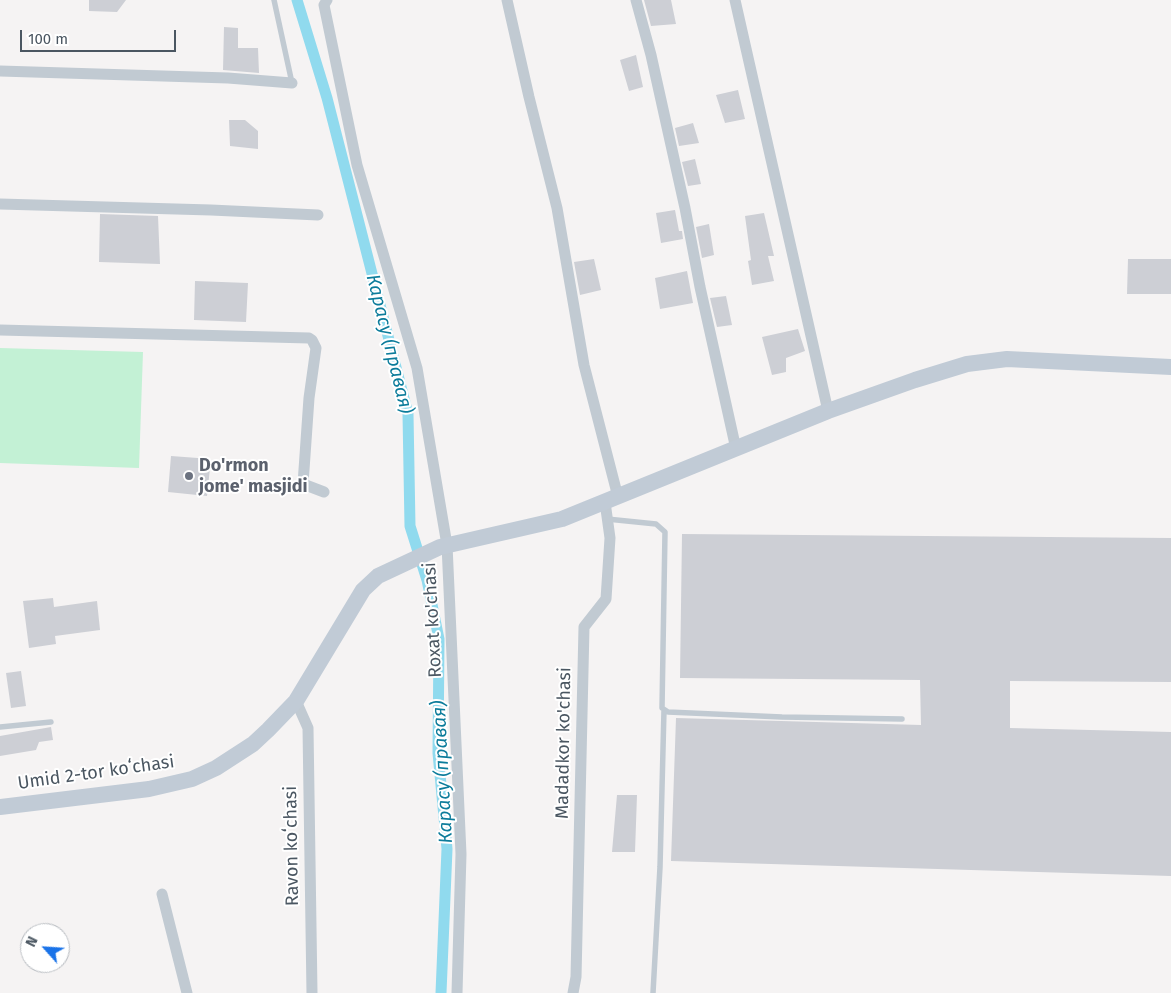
<!DOCTYPE html>
<meta charset="utf-8">
<style>
body{margin:0}
#map{position:relative;width:1171px;height:993px;overflow:hidden;background:#f5f3f3;font-family:"Fira Sans",sans-serif}
canvas{display:block}
.north{position:absolute;left:20px;top:923px;width:50px;height:50px;box-sizing:border-box;background:#fff;border:1px solid #b7bbc0;border-radius:50%;rotate:296deg;font-size:14px;font-weight:700;line-height:20px;text-align:center;color:#4a5661}
.north::after{content:'';display:block;margin:auto;width:18px;height:22px;background:#1a73e8;clip-path:polygon(50% 0,100% 100%,50% 72%,0 100%)}
.scale{position:absolute;left:20px;top:30px;width:156px;height:22px;box-sizing:border-box;border:2px solid #4a5661;border-top:0;padding-left:6px;font-size:15px;line-height:18px;white-space:nowrap;color:#4a5661;-webkit-text-stroke:4px #fff;paint-order:stroke}
</style>
<div id="map">
<canvas width="1171" height="993"></canvas>
<div class="north">N</div>
<div class="scale">100 m</div>
</div>
<script>
const ctx = document.querySelector('canvas').getContext('2d');
ctx.lineJoin = 'round';
function fillPath(path, color) { ctx.fillStyle = color; ctx.fill(path, 'evenodd'); }
function strokePath(path, color, width, dash) { ctx.strokeStyle = color; ctx.lineWidth = width; ctx.lineCap = dash ? 'butt' : 'round'; ctx.setLineDash(dash || []); ctx.stroke(path); }
function drawText(font, color, halo, rows, align = 'center') {
  ctx.font = font + ' "Fira Sans",sans-serif'; ctx.lineWidth = 4; ctx.setLineDash([]); ctx.textBaseline = 'middle'; ctx.strokeStyle = halo; ctx.fillStyle = color; for (const [text, x, y, turn = 0] of rows) {
    ctx.save(); ctx.translate(x, y); ctx.rotate((+turn || 0) * Math.PI / 180); ctx.textAlign = isNaN(turn) ? turn : align; if (halo) ctx.strokeText(text, 0, 0); ctx.fillText(text, 0, 0); ctx.restore();
  }
}
const green = new Path2D(`
 M0 348 143 352 139 468 0 463Z`);
const canal = new Path2D(`
 M297 0 327 98 408 414 410 526 427 580 439 639 438 753 447 849 441 993`);
const building = new Path2D(`
 M89 0H126L117 12 89 11Z
 M644 0H671L676 24 651 26Z
 M224 27 238 28V48H258L259 73 223 70Z
 M636 55 643 87 629 91 620 60Z
 M738 90 745 119 725 123 716 95Z
 M229 120H245L258 131V149L230 146Z
 M693 123 699 143 679 146 675 128Z
 M695 159 701 184 688 186 682 162Z
 M675 210 679 231H682L683 239 661 243 656 213Z
 M764 213 774 256H768L774 281 752 285 748 261 751 260 745 216Z
 M100 214 158 216 160 264 99 262Z
 M709 224 714 255 702 258 696 227Z
 M594 259 601 290 580 295 574 262Z
 M1128 259H1171V294H1127Z
 M687 271 693 303 660 309 655 278Z
 M195 281 248 283 246 322 194 320Z
 M726 296 732 325 717 327 710 298Z
 M798 329 805 351 786 358V372L772 375 762 337Z
 M171 456 211 459 207 496 168 492Z
 M682 534 1171 538V682L1010 681V728L1171 732V876L671 861 676 718 921 725 920 680 680 678Z
 M53 598 54 607 97 601 100 630 55 636 56 644 29 648 23 601Z
 M21 671 26 706 11 708 6 673Z
 M51 727 53 740 39 742 36 750 0 756V736Z
 M617 795H637L635 852H612Z`);
const service = new Path2D(`
 M274 0 292 83
 M607 519 656 524 665 532 662 708 668 712 782 717 902 719
 M0 727 51 722
 M653 993 660 867 664 710`);
const minor = new Path2D(`
 M327 0 324 5 357 165 417 368 447 545 461 854 457 993
 M507 0 529 97 557 208 584 365 618 497
 M636 0 651 55 685 208 700 287 736 449
 M735 0 828 411
 M0 71 228 78 292 83
 M0 204 211 210 318 215
 M0 330 309 338 312 340 316 348 309 398 303 484 324 492
 M296 701 308 728 312 993
 M162 894 187 993
 M573 993 576 977 584 627 606 599 610 538 605 502`);
const secondary = new Path2D(`
 M0 807 149 789 192 779 216 768 253 744 268 730 296 701 363 590 378 576 440 547 562 519 828 411 915 380 967 364 1007 359 1171 367`);
const markers = [
 [189,476,5,"#6b7280"]
];
const worshipNames = [
 ["Do'rmon",199,466],
 ["jome' masjidi",199,487]
];
const streetNames = [
 ["Roxat ko'chasi",433,620,-93],
 ["Madadkor ko'chasi",564,743,-89],
 ["Umid 2-tor koʻchasi",96,773,-8],
 ["Ravon koʻchasi",292,846,-91]
];
const waterNames = [
 ["Карасу (правая)",389,344,76],
 ["Карасу (правая)",443,772,-93]
];
fillPath(green, '#c3f1d5');
strokePath(canal, '#90daee', 11);
fillPath(building, '#cdcfd5');
strokePath(service, '#c1cad2', 5.5);
strokePath(minor, '#c1cad2', 11);
strokePath(secondary, '#c1cbd6', 16);
for (const [x, y, r, color] of markers) { const dot = new Path2D(); dot.arc(x, y, r, 0, 2 * Math.PI); ctx.fillStyle = color; ctx.fill(dot); strokePath(dot, '#fff', 2); }
drawText('bold 18px', '#5b616d', '#fff', worshipNames, 'left');
drawText('18px', '#4a5661', '#fff', streetNames);
drawText('italic 19px', '#0c7c9b', '#fff', waterNames);
</script>
